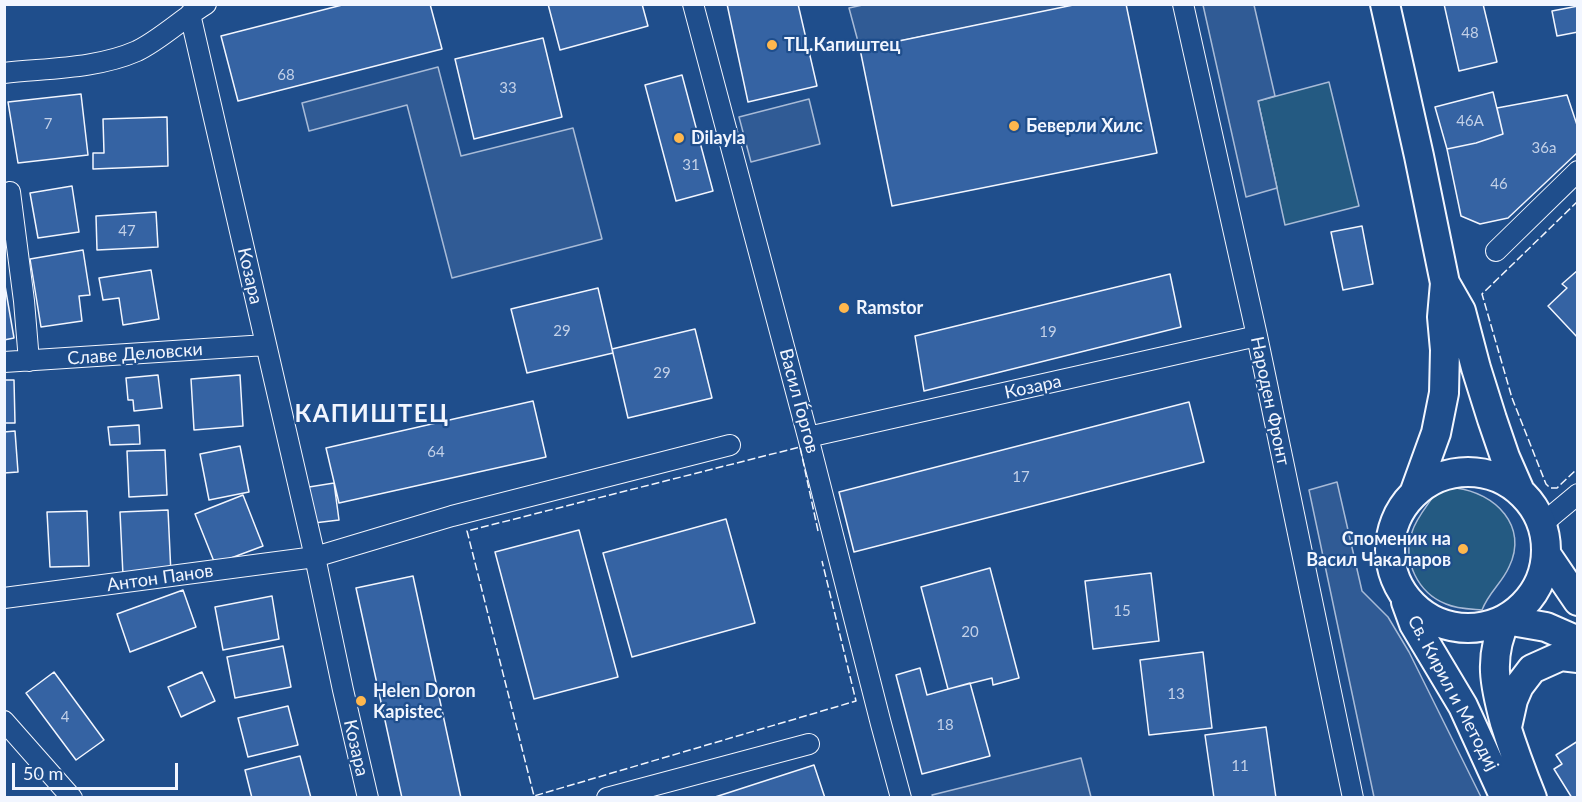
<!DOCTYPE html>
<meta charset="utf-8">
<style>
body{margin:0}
#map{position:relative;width:1582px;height:802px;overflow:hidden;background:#1f4e8c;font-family:Lato,sans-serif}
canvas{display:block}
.frame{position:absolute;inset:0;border:6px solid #f2f6ff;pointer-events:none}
.scale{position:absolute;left:12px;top:763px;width:166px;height:27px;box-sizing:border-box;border:3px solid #f2f6ff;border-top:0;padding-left:8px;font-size:18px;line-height:21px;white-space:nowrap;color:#f2f6ff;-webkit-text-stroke:4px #1f4e8c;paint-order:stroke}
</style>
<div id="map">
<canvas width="1582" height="802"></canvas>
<div class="frame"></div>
<div class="scale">50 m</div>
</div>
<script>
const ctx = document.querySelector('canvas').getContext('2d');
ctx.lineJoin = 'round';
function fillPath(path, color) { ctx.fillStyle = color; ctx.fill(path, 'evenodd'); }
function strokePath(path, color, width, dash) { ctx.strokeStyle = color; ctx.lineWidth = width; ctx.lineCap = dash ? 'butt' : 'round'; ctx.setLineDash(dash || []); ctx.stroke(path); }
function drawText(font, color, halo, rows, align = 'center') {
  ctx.font = font + ' Lato,sans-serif'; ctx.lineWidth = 4.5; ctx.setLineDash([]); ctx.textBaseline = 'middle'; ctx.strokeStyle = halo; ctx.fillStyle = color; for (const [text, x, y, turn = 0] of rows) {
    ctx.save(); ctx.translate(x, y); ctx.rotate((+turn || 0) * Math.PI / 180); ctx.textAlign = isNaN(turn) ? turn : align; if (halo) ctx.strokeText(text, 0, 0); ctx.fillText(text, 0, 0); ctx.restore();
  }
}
const green = new Path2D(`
 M1329 82 1359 206 1285 225 1258 101Z
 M1456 488C1495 493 1529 526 1509 567 1502 583 1489 592 1482 610 1470 609 1457 609 1446 604 1418 593 1402 561 1412 532 1417 516 1430 503 1438 489Z`);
const parking = new Path2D(`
 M867 4 1078 5 860 49 849 8Z
 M1203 5H1254L1275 96 1258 101 1277 188 1246 197Z
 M438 67 461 156 573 128 602 239 452 278 407 105 309 131 302 103Z
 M809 99 820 144 751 162 739 117Z
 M1337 482 1362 591 1388 617 1409 652 1481 797H1374L1309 490Z
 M1081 758 1091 797H933L932 795Z`);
const building = new Path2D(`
 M346 4H430L442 49 238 101 221 36Z
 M548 4H642L648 26 560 50Z
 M727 4H798L817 86 748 102Z
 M1078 4H1126L1157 153 892 206 860 49Z
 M1444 4H1483L1497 62 1459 71Z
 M1578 6V32L1557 36 1552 11Z
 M543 38 562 117 474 139 455 59Z
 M682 75 713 191 676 201 645 85Z
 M1493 92 1503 134 1476 143 1447 149 1435 107Z
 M81 94 88 155 18 163 8 102Z
 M1567 95 1578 128V152L1508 218 1480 224 1461 216 1447 149 1476 143 1503 134 1497 108Z
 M167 117 168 166 93 169V153H104L103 119Z
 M72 186 79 232 38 238 30 193Z
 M156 212 158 247 97 250 96 216Z
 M1362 226 1373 284 1343 290 1331 232Z
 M83 250 90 295 79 296 82 321 41 327 30 259Z
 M151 270 159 319 123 325 119 298 103 300 99 278Z
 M1578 270V338L1548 306 1567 288 1562 284Z
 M1170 274 1181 327 924 391 915 336Z
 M4 280 14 338 4 340Z
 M598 288 613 353 527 373 511 309Z
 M695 329 712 398 628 418 612 349Z
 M158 375 162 408 134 411 133 400H128L126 378Z
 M240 375 243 426 194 430 191 379Z
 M4 380H14L15 423H4Z
 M533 401 546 457 339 503 326 448Z
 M1189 402 1204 462 854 552 839 492Z
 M139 425 140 444 110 445 108 427Z
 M15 431 18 472 4 473V432Z
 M240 446 249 492 209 500 200 454Z
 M165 450 167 495 129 497 127 451Z
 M334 483 339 520 314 523 309 487Z
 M243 495 263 546 215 564 195 514Z
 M168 510 171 574 123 576 120 512Z
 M87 511 89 566 50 567 47 512Z
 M726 519 755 623 632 657 603 553Z
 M579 530 618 677 534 699 495 552Z
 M990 568 1019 678 993 685 992 678 948 689 921 587Z
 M1151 573 1159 641 1093 649 1085 581Z
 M413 576 461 798H402L356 588Z
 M183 590 196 627 130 652 117 614Z
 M272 596 279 639 223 650 215 607Z
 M283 646 291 687 235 698 227 657Z
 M1203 652 1212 728 1149 735 1140 660Z
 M920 668 927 695 970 683 990 756 922 774 896 675Z
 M54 672 104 740 76 760 26 693Z
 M202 672 215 701 181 717 168 687Z
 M288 706 298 745 248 757 238 718Z
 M1266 727 1276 798H1214L1205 735Z
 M1578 741V798H1572L1554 769 1562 764 1556 755Z
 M300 756 311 798H252L245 770Z
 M814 765 825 798H712Z`);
const street = new Path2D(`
 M693 4 808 437 881 724 901 798
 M1183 4 1257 336 1353 798
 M190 14 315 557 343 690 368 798
 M4 73C48 68 96 69 137 51 160 40 183 18 206 4
 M10 192 24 301 29 361
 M1496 251 1578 171
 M4 362 266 345
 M808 437 1257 336
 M1542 524 1578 494
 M4 598 315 557 452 516 730 445
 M4 721 72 798
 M607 798 809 744`);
const secondary = new Path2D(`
 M1385 4 1419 156 1445 283 1442 317 1445 350 1444 393 1436 433 1415 491
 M1445 283 1461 311 1476 368 1492 419 1505 457 1519 489
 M1390 550a78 78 0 1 1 156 0a78 78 0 1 1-156 0Z
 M1546 554 1578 601
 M1406 602 1414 624 1463 706 1505 798
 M1506 620C1488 657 1495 686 1505 723 1513 749 1522 773 1532 798
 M1506 620 1546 627 1578 641
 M1507 727 1513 700 1519 686 1532 669 1561 656 1578 658`);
const fence = new Path2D(`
 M1578 201 1482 294 1512 398 1546 484 1550 488H1557L1578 468
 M818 531 800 447 467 531 534 796 856 701 822 561`);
const markers = [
 [772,45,6,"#ffb74d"],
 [1014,126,6,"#ffb74d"],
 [679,138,6,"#ffb74d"],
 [844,308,6,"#ffb74d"],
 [1463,549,6,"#ffb74d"],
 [361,701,6,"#ffb74d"]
];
const numberNames = [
 ["48",1470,33],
 ["68",286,75],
 ["33",508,88],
 ["46А",1470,121],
 ["7",48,124],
 ["36а",1544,148],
 ["31",691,165],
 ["46",1499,184],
 ["47",127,231],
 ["29",562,331],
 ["19",1048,332],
 ["29",662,373],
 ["64",436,452],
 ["17",1021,477],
 ["15",1122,611],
 ["20",970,632],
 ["13",1176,694],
 ["4",65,717],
 ["18",945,725],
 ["11",1240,766]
];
const poiNames = [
 ["ТЦ.Капиштец",784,45],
 ["Беверли Хилс",1026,126],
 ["Dilayla",691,138],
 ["Ramstor",856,308],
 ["Споменик на",1451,539,"right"],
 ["Васил Чакаларов",1451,560,"right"],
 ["Helen Doron",373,691],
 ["Kapistec",373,712]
];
const streetNames = [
 ["Козара",250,276,77],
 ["Славе Деловски",135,354,-4],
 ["Козара",1033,387,-12],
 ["Васил Ѓоргов",799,401,75],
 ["Народен Фронт",1270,401,78],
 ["Антон Панов",160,578,-8],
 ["Св. Кирил и Методиј",1453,693,62],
 ["Козара",356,748,77]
];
const districtNames = [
 ["КАПИШТЕЦ",372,414]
];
fillPath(green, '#245a82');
strokePath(green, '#a8bbd7', 1.5);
fillPath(parking, '#305b95');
strokePath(parking, '#a8bbd7', 1.5);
fillPath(building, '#3563a3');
strokePath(building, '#f2f6ff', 1.5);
strokePath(street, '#f2f6ff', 22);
strokePath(secondary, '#f2f6ff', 32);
strokePath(street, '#1f4e8c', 20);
strokePath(secondary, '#1f4e8c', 28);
strokePath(fence, '#f2f6ff', 1.5, [8, 3]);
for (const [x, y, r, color] of markers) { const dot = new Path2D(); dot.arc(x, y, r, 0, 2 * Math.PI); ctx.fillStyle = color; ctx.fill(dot); strokePath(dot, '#1f4e8c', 2); }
drawText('15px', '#c3d1e8', null, numberNames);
drawText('bold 18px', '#f2f6ff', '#1f4e8c', poiNames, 'left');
drawText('18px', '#f2f6ff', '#1f4e8c', streetNames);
ctx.letterSpacing = '1.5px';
drawText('bold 24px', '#f2f6ff', '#1f4e8c', districtNames);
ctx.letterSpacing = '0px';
</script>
